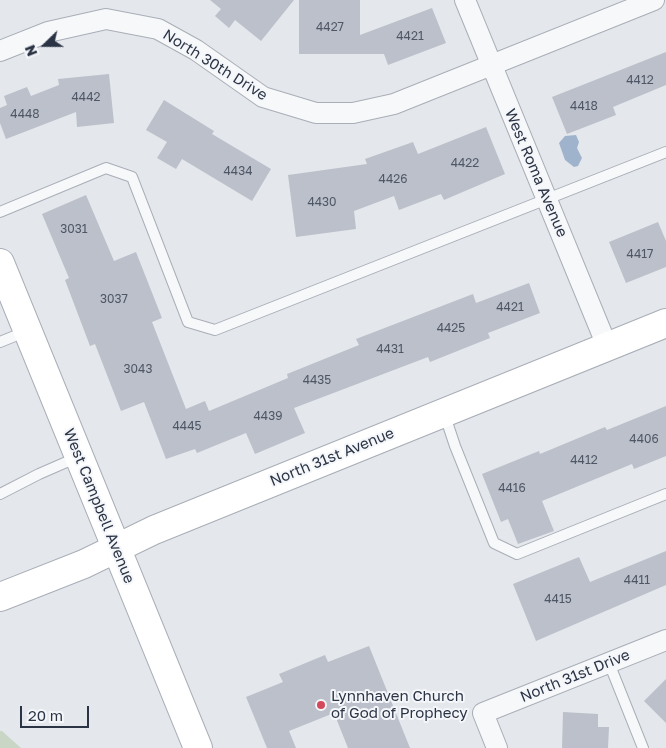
<!DOCTYPE html>
<style>
body{margin:0}
#map{position:relative;width:666px;height:748px;overflow:hidden;background:#e4e7ec;font-family:"Golos Text",sans-serif}
canvas{display:block}
.north{position:absolute;left:20px;top:20px;width:50px;height:50px;-webkit-text-stroke:4px #f4f6f9;paint-order:stroke;rotate:248deg;font-size:14px;font-weight:700;line-height:20px;text-align:center;color:#2b3445}
.north::after{content:'';display:block;margin:auto;width:18px;height:22px;background:#2b3445;clip-path:polygon(50% 0,100% 100%,50% 72%,0 100%)}
.scale{position:absolute;left:20px;top:706px;width:69px;height:22px;box-sizing:border-box;border:2px solid #2b3445;border-top:0;padding-left:6px;font-size:15px;line-height:18px;white-space:nowrap;color:#2b3445;-webkit-text-stroke:4px #f4f6f9;paint-order:stroke}
</style>
<div id="map">
<canvas width="666" height="748"></canvas>
<div class="north">N</div>
<div class="scale">20 m</div>
</div>
<script>
const ctx = document.querySelector('canvas').getContext('2d');
ctx.lineJoin = 'round';
function fillPath(path, color) { ctx.fillStyle = color; ctx.fill(path, 'evenodd'); }
function strokePath(path, color, width, dash) { ctx.strokeStyle = color; ctx.lineWidth = width; ctx.lineCap = dash ? 'butt' : 'round'; ctx.setLineDash(dash || []); ctx.stroke(path); }
function drawText(font, color, halo, rows, align = 'center') {
  ctx.font = font + ' "Golos Text",sans-serif'; ctx.lineWidth = 4; ctx.setLineDash([]); ctx.textBaseline = 'middle'; ctx.strokeStyle = halo; ctx.fillStyle = color; for (const [text, x, y, turn = 0] of rows) {
    ctx.save(); ctx.translate(x, y); ctx.rotate((+turn || 0) * Math.PI / 180); ctx.textAlign = isNaN(turn) ? turn : align; if (halo) ctx.strokeText(text, 0, 0); ctx.fillText(text, 0, 0); ctx.restore();
  }
}
const green = new Path2D(`
 M0 731H2L21 748H0Z`);
const water = new Path2D(`
 M576 135 579 142 577 148 582 158 578 166 574 167 565 160 559 143 565 136Z`);
const building = new Path2D(`
 M210 0H294L261 41 235 20 229 28 215 16 221 9Z
 M299 0H360V35L432 8 446 43 388 65 384 54H299Z
 M666 52V85L613 107 616 115 567 134 552 97Z
 M109 74 114 123 77 127 76 112 6 139 0 123V108L7 105 4 96 27 87 31 96 59 85 58 79Z
 M164 100 214 131 212 134 271 169 252 201 182 159 176 169 157 158 167 142 146 130Z
 M486 127 505 174 444 200 441 194 399 210 394 196 354 211 356 229 296 237 288 175 367 164 365 159 413 142 418 154Z
 M86 195 114 261 136 252 162 318 152 322 186 409 205 401 209 411 288 378 287 374 359 345 356 339 473 294 476 303 529 283 540 313 488 333 490 338 430 362 428 357 294 408 305 433 255 454 246 433 197 453 195 449 166 459 144 402 121 411 95 344 90 346 65 280 69 278 42 214Z
 M658 222 666 241V267L626 283 609 242Z
 M666 406V456L634 469 632 464 542 501 554 531 518 544 508 519 501 522 482 474 539 451 540 454 605 427 607 430Z
 M666 551V585L536 641 513 584 579 557 590 582Z
 M369 646 410 748H348L334 713 289 731 296 748H267L246 697 283 682 279 674 325 655 328 662Z
 M666 679V723L644 701Z
 M563 712 598 714V727H609L608 748H562Z`);
const lane = new Path2D(`
 M0 212 106 168 132 177 188 322 215 330 666 152
 M0 342 27 331
 M444 413 455 446 494 543 517 554 666 494
 M0 494 39 474 78 457
 M609 663 643 748`);
const street = new Path2D(`
 M465 0 607 346
 M0 51 48 32 106 19 158 29 196 50 263 97 316 113H353L394 104 654 0
 M497 748 483 713 666 640`);
const secondary = new Path2D(`
 M0 263 198 748
 M0 597 84 564 154 530 666 323`);
const markers = [
 [321,705,5,"#d1495b"]
];
const numberNames = [
 ["4427",330,27],
 ["4421",410,36],
 ["4412",640,80],
 ["4442",86,97],
 ["4418",584,106],
 ["4448",25,114],
 ["4422",465,163],
 ["4434",238,171],
 ["4426",393,179],
 ["4430",322,202],
 ["3031",74,229],
 ["4417",640,254],
 ["3037",114,299],
 ["4421",510,307],
 ["4425",451,328],
 ["4431",390,349],
 ["3043",138,369],
 ["4435",317,380],
 ["4439",268,416],
 ["4445",187,426],
 ["4406",644,439],
 ["4412",584,460],
 ["4416",512,488],
 ["4411",637,580],
 ["4415",558,599]
];
const streetNames = [
 ["North 30th Drive",215,65,32],
 ["West Roma Avenue",536,173,67],
 ["North 31st Avenue",332,457,-22],
 ["West Campbell Avenue",99,506,68],
 ["North 31st Drive",575,676,-22]
];
const poiNames = [
 ["Lynnhaven Church",331,696],
 ["of God of Prophecy",331,713]
];
fillPath(green, '#c9d6c5');
fillPath(water, '#9fb4cc');
fillPath(building, '#bbc0ca');
strokePath(lane, '#a9aeb7', 12);
strokePath(street, '#a9aeb7', 22);
strokePath(secondary, '#a9aeb7', 30);
strokePath(lane, '#f7f8fa', 10);
strokePath(street, '#f7f8fa', 20);
strokePath(secondary, '#fff', 28);
for (const [x, y, r, color] of markers) { const dot = new Path2D(); dot.arc(x, y, r, 0, 2 * Math.PI); ctx.fillStyle = color; ctx.fill(dot); strokePath(dot, '#f4f6f9', 2); }
drawText('12px', '#4f5766', null, numberNames);
drawText('15px', '#2b3445', '#f4f6f9', streetNames);
drawText('15px', '#2b3445', '#f4f6f9', poiNames, 'left');
</script>
